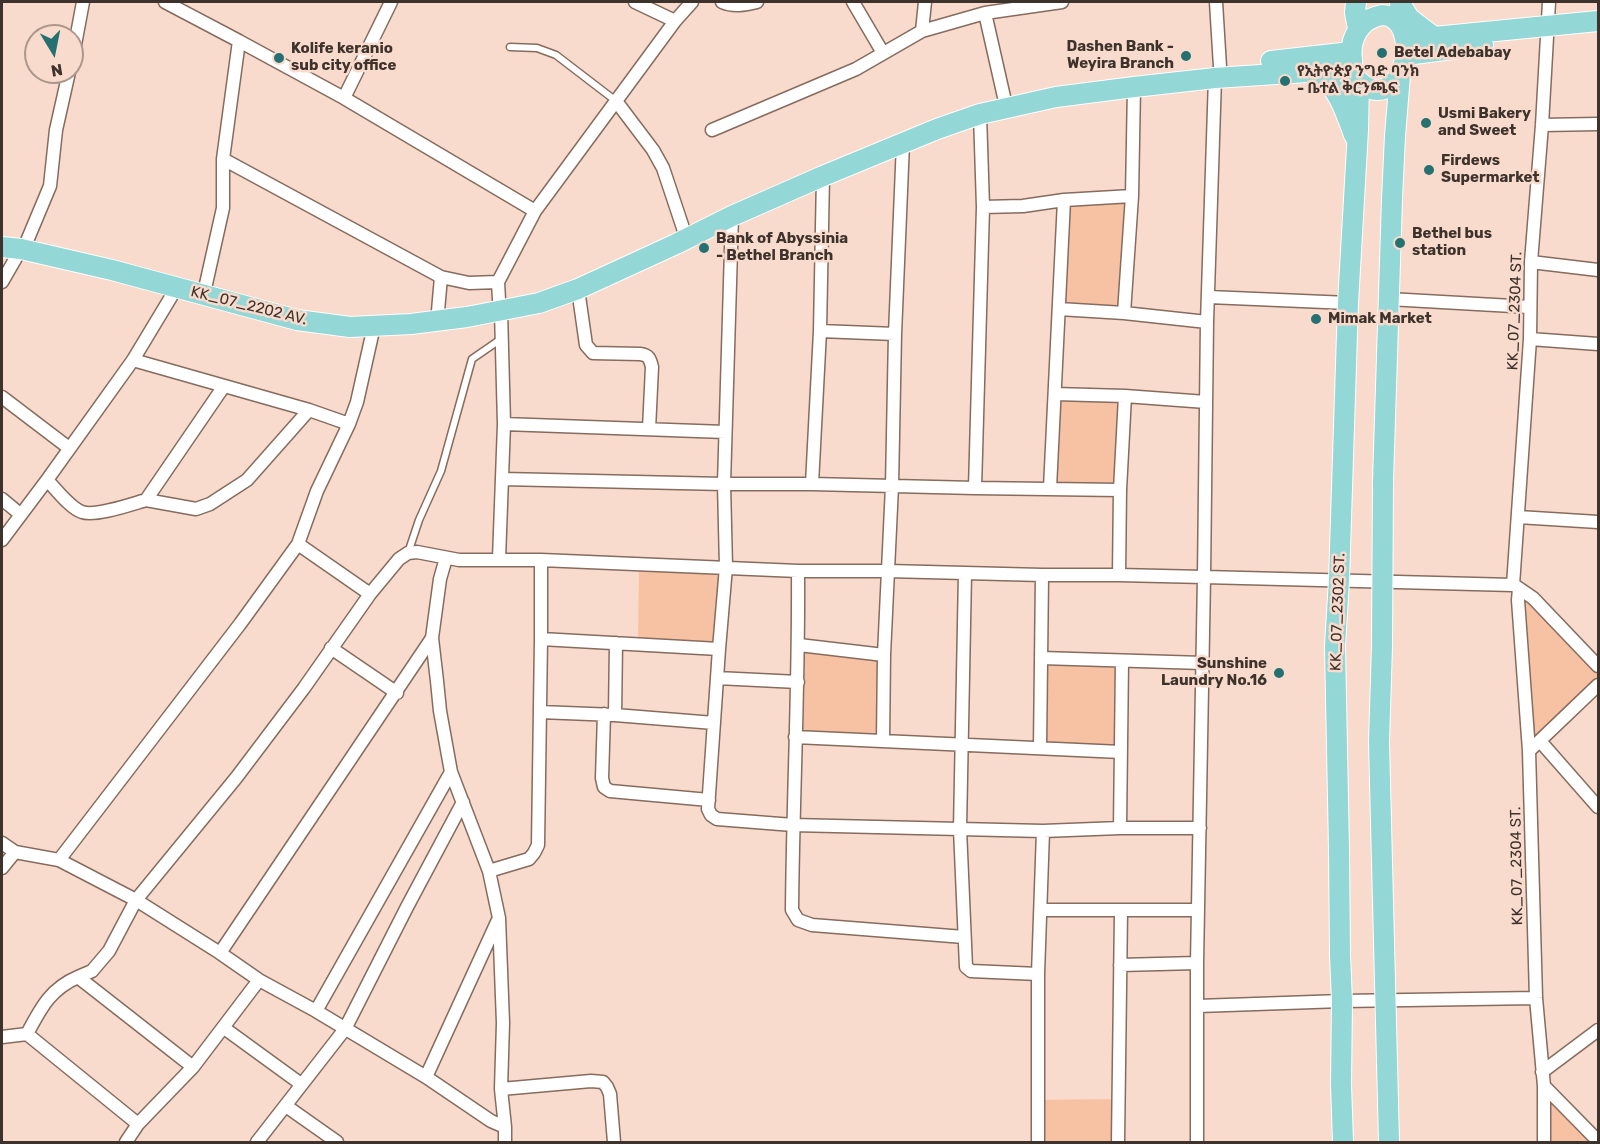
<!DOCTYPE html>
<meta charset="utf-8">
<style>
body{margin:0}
#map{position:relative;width:1600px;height:1144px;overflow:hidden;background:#f8dbcc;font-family:Rubik,sans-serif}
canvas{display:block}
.frame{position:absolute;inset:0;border:3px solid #3d322c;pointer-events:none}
.north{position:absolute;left:24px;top:24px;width:60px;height:60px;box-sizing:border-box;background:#f8dbcc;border:2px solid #ad978c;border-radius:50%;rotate:170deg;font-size:16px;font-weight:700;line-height:24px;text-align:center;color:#3d322c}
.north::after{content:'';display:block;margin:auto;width:21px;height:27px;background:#257070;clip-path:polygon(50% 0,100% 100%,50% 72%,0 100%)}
</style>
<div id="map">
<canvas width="1600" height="1144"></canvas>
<div class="frame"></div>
<div class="north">N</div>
</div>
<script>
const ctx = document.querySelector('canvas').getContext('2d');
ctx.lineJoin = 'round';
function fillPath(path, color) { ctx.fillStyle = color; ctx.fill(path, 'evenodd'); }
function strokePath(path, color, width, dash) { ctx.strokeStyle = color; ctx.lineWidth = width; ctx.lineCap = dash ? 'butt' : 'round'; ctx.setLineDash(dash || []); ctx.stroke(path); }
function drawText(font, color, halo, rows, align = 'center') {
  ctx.font = font + ' Rubik,"Noto Sans Ethiopic",sans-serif'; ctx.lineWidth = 5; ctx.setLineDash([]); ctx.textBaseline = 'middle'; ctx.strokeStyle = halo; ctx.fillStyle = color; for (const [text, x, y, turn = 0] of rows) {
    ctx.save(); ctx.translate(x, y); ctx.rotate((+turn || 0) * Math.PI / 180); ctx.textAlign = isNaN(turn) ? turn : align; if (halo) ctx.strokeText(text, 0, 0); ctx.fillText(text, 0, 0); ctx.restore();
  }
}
const green = new Path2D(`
 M1132 196 1124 313 1059 309 1064 200Z
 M1055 394 1125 396 1120 490 1050 488Z
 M639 563 726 567 719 649 638 645Z
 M1519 589 1598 667V685L1529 751Z
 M799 645 884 655 883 741 795 737Z
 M1041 658 1122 661 1121 752 1040 748Z
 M1544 1086 1598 1142H1545Z
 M1119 1099 1118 1142H1038V1100Z`);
const lane = new Path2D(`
 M510 47 537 48 556 55 616 101
 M408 553 419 520 441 471 472 359 501 339`);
const street = new Path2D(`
 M165 2 239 41
 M635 2 675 21
 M722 2C733 7 745 5 757 2
 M853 2 883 53
 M1216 2 1220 67
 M922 31 925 2
 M72 61 83 2
 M1215 78 1207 322 1204 577 1513 585
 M1004 97 985 13 1062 2
 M344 98 391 2
 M616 101 653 150 663 168 684 231
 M1542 125 1598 124
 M712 130 856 69 922 31 985 13
 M223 159 441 277 469 283 498 282
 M983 207 1023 206 1064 200 1132 196
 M732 216 724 484 726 567 719 649 708 809 711 815 717 819 793 825 1043 831 1120 828H1200
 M27 241 50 186 56 130 69 72
 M1531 262 1598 270
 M2 282 21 249
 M206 284 223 208V159L239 41 344 98 535 211
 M578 289 586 345 593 353 640 354C649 355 650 359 652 367L649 429
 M1209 297 1348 303
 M1389 299 1530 307
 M499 300 498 282 535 211 675 21 692 2
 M1059 309 1124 313 1207 322
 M438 311 441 277
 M1124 313 1132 196 1134 87
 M820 331 895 334
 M1530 339 1598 344
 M133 360 309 410 247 480 210 504 196 509 146 500
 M1055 394 1125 396 1206 402
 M2 397 69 448
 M309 410 349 424
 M504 424 725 432
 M503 479 724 484H812L975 488 1120 490
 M47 480C56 489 70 508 82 512 95 517 132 504 146 500L224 386
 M812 484 820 331 823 176
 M975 488 983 207 980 114
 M1050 488 1064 200
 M2 499 20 514
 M1518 517 1598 522
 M2 540 47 480 133 360 177 287
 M298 544 370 594
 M446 558 440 579 432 638 437 681 440 711 451 772 489 871 499 918 503 1023 501 1089 505 1127V1142
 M499 559 504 424 501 311
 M798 571C799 684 793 797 792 910L798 920 812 925 964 937
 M965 573 960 829 966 967 971 971 1038 974
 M1119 575 1120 490 1125 396
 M1513 585 1530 339 1531 262 1542 125 1549 2
 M1514 585 1533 598 1598 666
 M1519 589 1518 600 1529 751 1536 998 1544 1086V1142
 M541 639 719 649
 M799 645 884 655
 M331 648 397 693
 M1041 658 1203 663
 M717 678 798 682
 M540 712 615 715 714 723
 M604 714 602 778 604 787 610 791 709 800
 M615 715 616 643
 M795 737 1121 752
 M883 741 884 655 892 486 895 334 903 143
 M1540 741 1598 807
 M1040 748 1042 575
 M1529 751 1598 685
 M1120 828 1122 661
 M2 843 15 852 59 860 136 900 220 953 432 638
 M59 860 240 624 298 544 317 491 349 424 357 402 374 326
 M2 868 15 852
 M489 871 529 859 534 853 538 845 541 639V560
 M1041 910H1198
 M220 953 259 980 316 1011 426 1077 491 1121 505 1127
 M1120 965 1197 963
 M1198 1006 1342 1001 1536 998
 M316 1011 451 772
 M224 1028 301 1084
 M27 1034C41 1008 50 989 78 977
 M2 1037 27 1034 138 1124
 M193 1067 78 977 92 971 109 951 136 900 236 778 304 688 370 594 399 559 408 553 417 552 459 560H541L798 571H888L1042 575H1119L1204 577 1197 963V1142
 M1542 1072 1598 1030
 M426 1077 498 920
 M1544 1086 1598 1141
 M501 1089 591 1081 603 1082 607 1087 610 1094 614 1142
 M286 1106 337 1142
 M126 1142 138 1124 193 1067 259 980
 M257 1142 345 1029 407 907 463 802
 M1038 1142V974L1043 831
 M1118 1142 1121 911`);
const primary = new Path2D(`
 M1356 2 1355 13 1358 28
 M1400 3 1409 18 1434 37
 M1382 15C1383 15 1391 16 1391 17 1419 31 1405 99 1371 89 1365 87 1360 83 1356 78 1353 72 1352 66 1352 60 1349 38 1360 19 1382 15Z
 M1405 37H1434L1598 21
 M1406 55 1483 45
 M1271 61 1351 52
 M1318 71C1338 89 1345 110 1354 135
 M2 247 21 249 112 270 297 320 350 327 411 324 467 317 539 303 578 289 676 244 732 216 823 176 937 129 980 114 1056 97 1134 87 1215 78 1353 69
 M1343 1142 1341 1084 1342 1001 1340 955 1339 850 1335 646 1339 580 1348 303 1358 130 1359 82
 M1389 1142 1379 742 1382 646 1383 481 1392 199 1395 136 1400 75`);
const markers = [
 [1382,53,6,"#257070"],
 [1186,56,6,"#257070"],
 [279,58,6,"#257070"],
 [1285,81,6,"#257070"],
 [1426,123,6,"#257070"],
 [1429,170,6,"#257070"],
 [1400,243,6,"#257070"],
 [704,248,6,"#257070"],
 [1316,319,6,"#257070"],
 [1279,673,6,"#257070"]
];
const poiNames = [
 ["Dashen Bank -",1174,47,"right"],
 ["Weyira Branch",1174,64,"right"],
 ["Kolife keranio",291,49],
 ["sub city office",291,66],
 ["Betel Adebabay",1394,53],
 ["የኢትዮጵያ ንግድ ባንክ",1297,72],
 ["- ቤተል ቅርንጫፍ",1297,89],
 ["Usmi Bakery",1438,114],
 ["and Sweet",1438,131],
 ["Firdews",1441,161],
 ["Supermarket",1441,178],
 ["Bethel bus",1412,234],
 ["station",1412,251],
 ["Bank of Abyssinia",716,239],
 ["- Bethel Branch",716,256],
 ["Mimak Market",1328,319],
 ["Sunshine",1267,664,"right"],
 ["Laundry No.16",1267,681,"right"]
];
const streetNames = [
 ["KK_07_2202 AV.",249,306,14],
 ["KK_07_2304 ST.",1515,311,-88],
 ["KK_07_2302 ST.",1338,612,-88],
 ["KK_07_2304 ST.",1517,866,-91]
];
fillPath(green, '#f7c1a4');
strokePath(lane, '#856c5e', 9);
strokePath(street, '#856c5e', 15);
strokePath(primary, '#fff', 22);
strokePath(lane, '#fff', 6);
strokePath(street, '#fff', 12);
strokePath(primary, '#93d7d7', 20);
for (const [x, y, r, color] of markers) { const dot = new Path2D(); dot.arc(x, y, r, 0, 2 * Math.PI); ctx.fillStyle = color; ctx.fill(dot); strokePath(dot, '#f8dbcc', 2); }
drawText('bold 15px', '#3d322c', '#f8dbcc', poiNames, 'left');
drawText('15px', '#3d322c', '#f8dbcc', streetNames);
</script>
